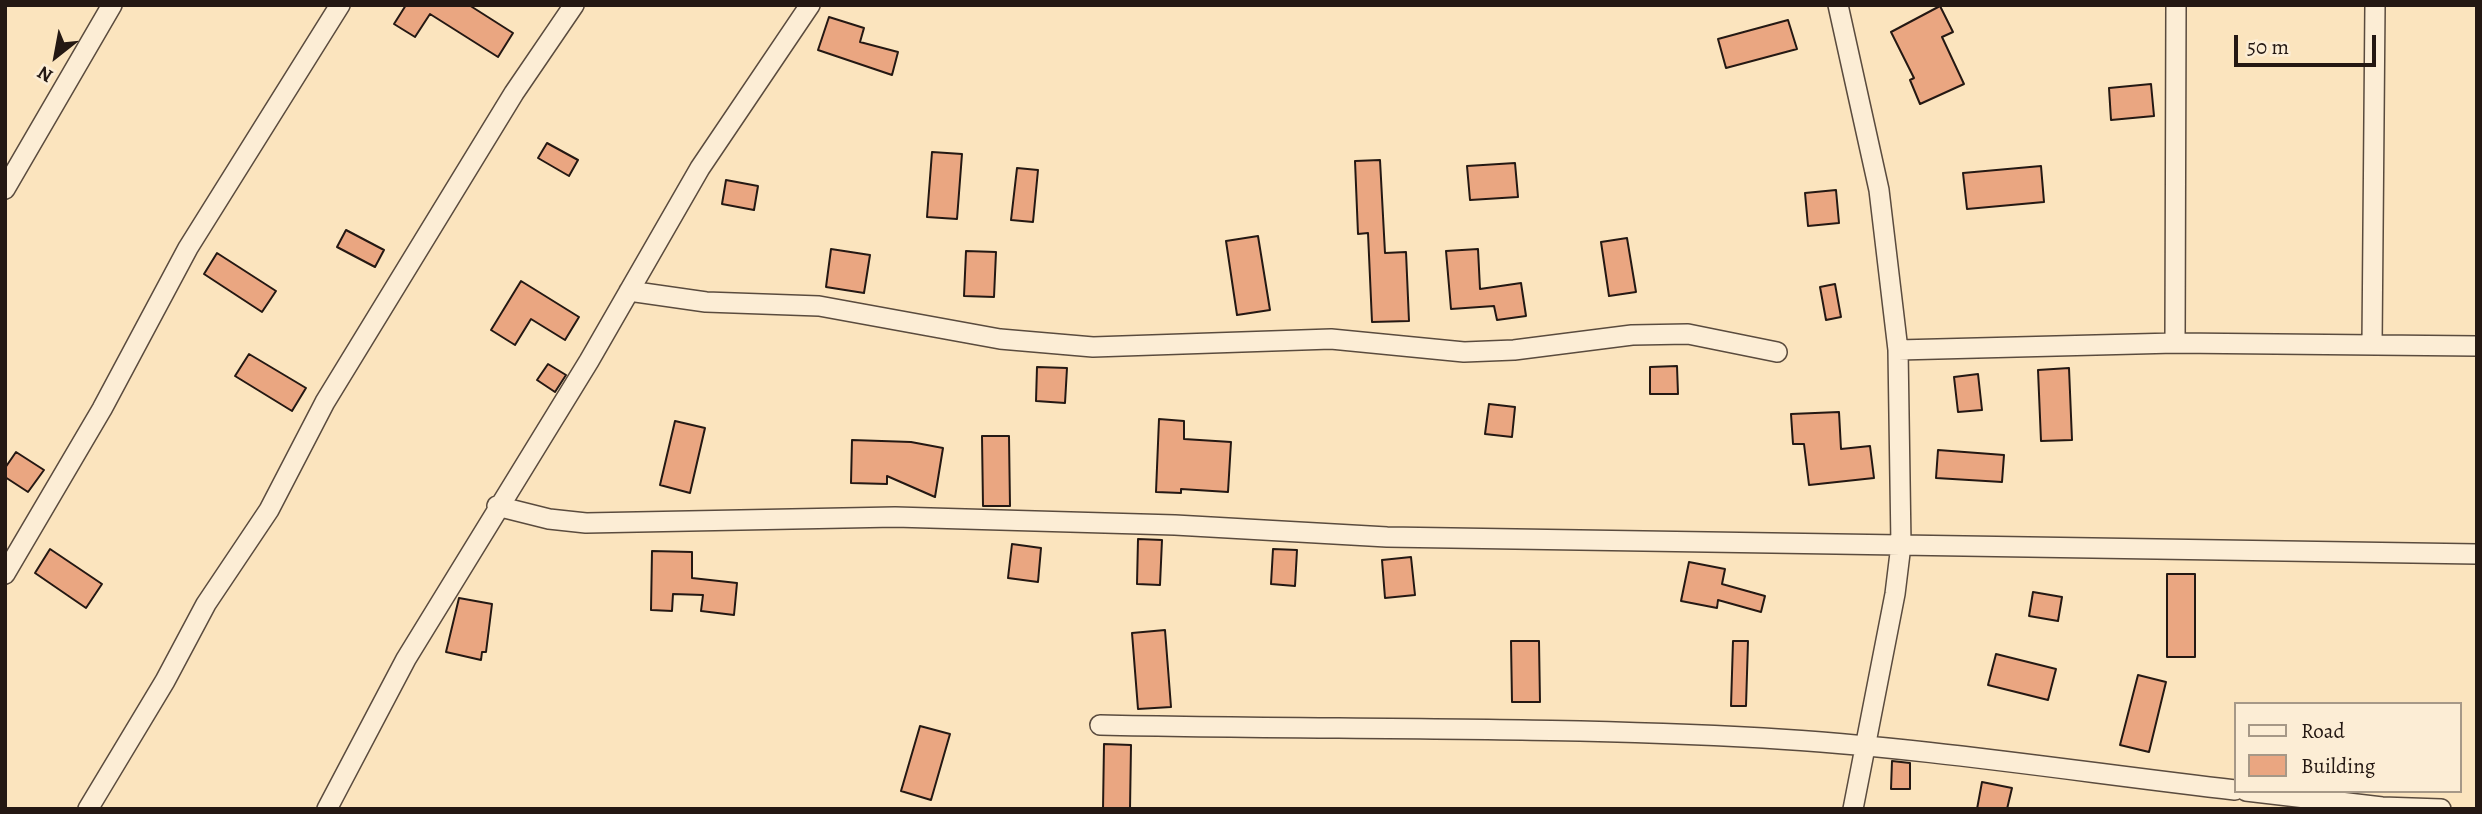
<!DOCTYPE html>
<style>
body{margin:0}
#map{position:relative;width:2482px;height:814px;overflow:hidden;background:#fbe4be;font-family:Alegreya,serif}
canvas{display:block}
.frame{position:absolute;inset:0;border:7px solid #241813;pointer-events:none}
.legend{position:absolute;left:2234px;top:702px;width:228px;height:91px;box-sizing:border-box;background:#fcedd5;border:2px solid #a69887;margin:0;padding:9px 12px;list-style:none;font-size:21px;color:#241813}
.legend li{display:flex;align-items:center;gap:14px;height:35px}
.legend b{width:35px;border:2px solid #a69887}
.north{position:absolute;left:21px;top:21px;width:70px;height:70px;-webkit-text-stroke:5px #fcedd5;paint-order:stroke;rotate:211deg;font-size:19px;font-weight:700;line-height:28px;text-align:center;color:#241813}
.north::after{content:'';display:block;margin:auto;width:24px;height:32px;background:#241813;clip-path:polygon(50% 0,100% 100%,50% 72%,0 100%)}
.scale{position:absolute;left:2234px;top:35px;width:142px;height:32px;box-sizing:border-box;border:4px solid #241813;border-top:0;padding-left:9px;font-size:21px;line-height:24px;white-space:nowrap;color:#241813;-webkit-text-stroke:5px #fcedd5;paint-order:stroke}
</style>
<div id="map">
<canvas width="2482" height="814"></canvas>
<div class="frame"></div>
<ul class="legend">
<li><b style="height:9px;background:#fcedd5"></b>Road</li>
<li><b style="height:19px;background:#eaa681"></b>Building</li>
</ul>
<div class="north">N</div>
<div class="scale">50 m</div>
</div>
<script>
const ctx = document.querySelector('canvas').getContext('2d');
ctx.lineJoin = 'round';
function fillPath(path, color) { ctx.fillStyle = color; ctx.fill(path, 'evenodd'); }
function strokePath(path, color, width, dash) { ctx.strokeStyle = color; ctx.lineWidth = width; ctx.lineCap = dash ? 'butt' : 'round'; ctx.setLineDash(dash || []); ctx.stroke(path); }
const building = new Path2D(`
 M406 5H469L513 33 498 57 430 14 415 37 394 24Z
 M1940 6 1953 32 1942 37 1964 84 1920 104 1910 80 1914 78 1891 32Z
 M829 17 864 28 860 42 898 52 892 75 818 50Z
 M1788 20 1797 49 1726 68 1718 39Z
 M2151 84 2154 116 2111 120 2109 88Z
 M547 143 578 160 569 176 538 158Z
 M932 152 962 154 957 219 927 217Z
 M1380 160 1385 253 1406 252 1409 321 1372 322 1368 233 1358 234 1355 161Z
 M1515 163 1518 197 1470 200 1467 166Z
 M2041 166 2044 202 1967 209 1963 173Z
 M1017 168 1038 170 1033 222 1011 220Z
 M726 180 758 186 754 210 722 204Z
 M1836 190 1839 223 1808 226 1805 193Z
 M346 230 384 250 375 267 337 247Z
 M1258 236 1270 310 1237 315 1226 241Z
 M1627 238 1636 292 1609 296 1601 242Z
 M831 249 870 255 864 293 826 287Z
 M1478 249 1480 289 1521 283 1526 316 1497 320 1494 306 1451 309 1446 251Z
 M966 251 996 252 994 297 964 296Z
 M217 253 276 291 262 312 204 274Z
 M521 281 579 317 565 340 531 319 515 345 491 330Z
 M1835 284 1841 317 1826 320 1820 287Z
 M249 354 306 388 292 411 235 376Z
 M548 364 566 375 555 392 537 380Z
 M1677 366 1678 394H1650V367Z
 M1037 367 1067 368 1065 403 1036 401Z
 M2069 368 2072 440 2041 441 2038 370Z
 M1978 374 1982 410 1958 412 1954 377Z
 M1489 404 1515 407 1512 437 1485 434Z
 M1839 412 1841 449 1870 446 1874 478 1809 485 1804 444H1793L1791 414Z
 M1159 419 1184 421V439L1231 442 1228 492 1181 489V493L1156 492Z
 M675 421 705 428 690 493 660 485Z
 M982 436H1009L1010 506H983Z
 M852 440 911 442 943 448 935 497 887 476V484L851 483Z
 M1938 450 2004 455 2002 482 1936 478Z
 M16 452 44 470 28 492 5 477V468Z
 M1138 539 1162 540 1160 585 1137 584Z
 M1012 544 1041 548 1038 582 1008 578Z
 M50 549 102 584 86 608 35 573Z
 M1273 549 1297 550 1295 586 1271 584Z
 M652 551 692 552V578L737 583 734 615 701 611 703 595 673 594 672 611 651 610Z
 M1411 557 1415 595 1385 598 1382 560Z
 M1689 562 1725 569 1722 584 1765 596 1761 612 1718 600 1717 608 1681 601Z
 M2167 574H2195V657H2167Z
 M2033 592 2062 597 2058 621 2029 616Z
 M459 598 492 604 486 652H482L481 660 446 652Z
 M1165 630 1171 707 1138 709 1132 633Z
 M1511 641H1539L1540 702H1512Z
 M1733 641H1748L1746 706H1731Z
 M1996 654 2056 669 2048 700 1988 685Z
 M2138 675 2166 682 2149 752 2120 745Z
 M920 726 950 734 931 800 901 791Z
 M1104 744 1131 745 1130 809H1103Z
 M1892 761 1910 763V789H1891Z
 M1982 782 2012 788 2007 809H1977Z`);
const minor = new Path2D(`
 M1838 5 1879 190 1898 350 1901 545 1895 594 1853 809
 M5 189 112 5
 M629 291 706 302 819 306 1000 339 1093 347 1331 339 1464 352 1514 350 1632 335 1688 334 1777 352
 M2175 343 2477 346
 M2372 344 2375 5
 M1898 350 2175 343 2176 5
 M497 506 549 519 586 523 895 517 1175 525 1387 537 2477 554
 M5 574 102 409 188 248 340 5
 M1100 725C1321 730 1542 726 1763 738 1921 747 2079 772 2235 790
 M2246 791 2382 807 2441 809
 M88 809 165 681 206 604 269 510 325 402 514 93 574 5
 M327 809 406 659 589 361 700 168 810 5`);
fillPath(building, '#eaa681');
strokePath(building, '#241813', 2);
strokePath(minor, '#5a4b3e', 22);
strokePath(minor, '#fcedd5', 19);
</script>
